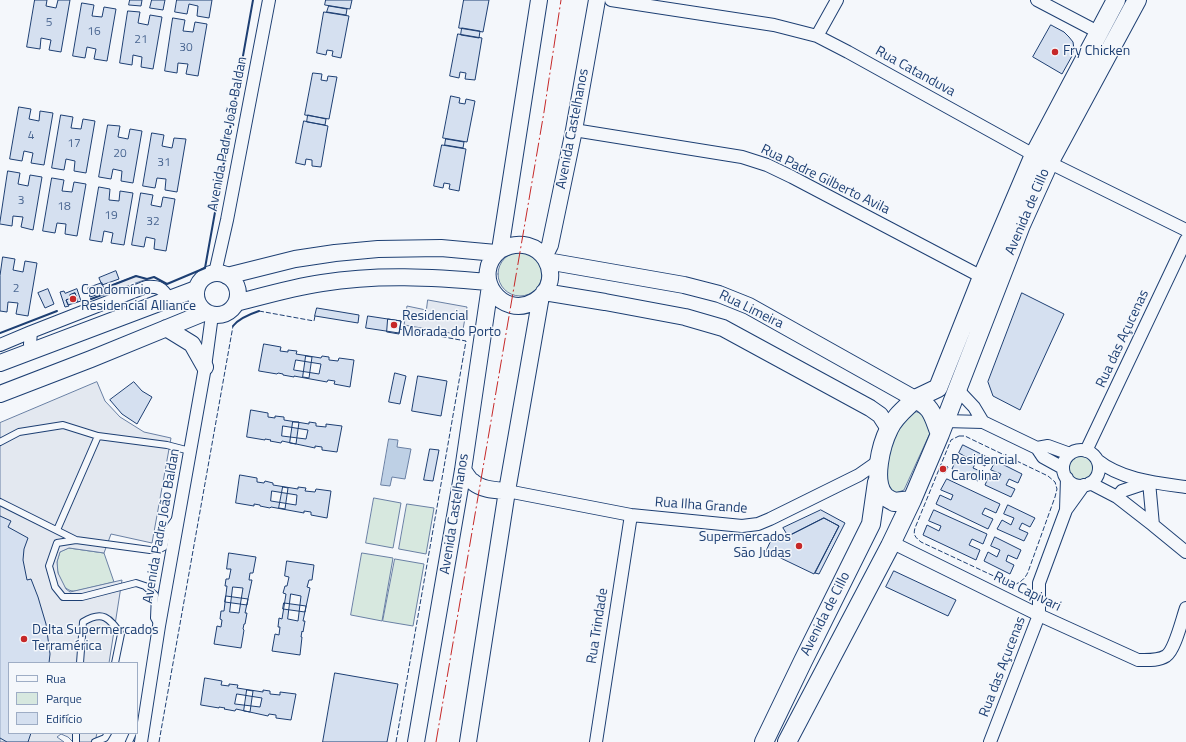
<!DOCTYPE html>
<meta charset="utf-8">
<style>
body{margin:0}
#map{position:relative;width:1186px;height:742px;overflow:hidden;background:#f4f7fb;font-family:"Titillium Web",sans-serif}
canvas{display:block}
.legend{position:absolute;left:8px;top:662px;width:130px;height:72px;box-sizing:border-box;background:#f4f7fb;border:1px solid #9eadc5;margin:0;padding:5px 7px;list-style:none;font-size:12px;color:#1d3f73}
.legend li{display:flex;align-items:center;gap:8px;height:20px}
.legend b{width:20px;border:1px solid #9eadc5}
</style>
<div id="map">
<canvas width="1186" height="742"></canvas>
<ul class="legend">
<li><b style="height:5px;background:#f4f7fb"></b>Rua</li>
<li><b style="height:11px;background:#d7e8df"></b>Parque</li>
<li><b style="height:11px;background:#d5e0f0"></b>Edifício</li>
</ul>
</div>
<script>
const ctx = document.querySelector('canvas').getContext('2d');
ctx.lineJoin = 'round';
function fillPath(path, color) { ctx.fillStyle = color; ctx.fill(path, 'evenodd'); }
function strokePath(path, color, width, dash) { ctx.strokeStyle = color; ctx.lineWidth = width; ctx.lineCap = dash ? 'butt' : 'round'; ctx.setLineDash(dash || []); ctx.stroke(path); }
function drawText(font, color, halo, rows, align = 'center') {
  ctx.font = font + ' "Titillium Web",sans-serif'; ctx.lineWidth = 3; ctx.setLineDash([]); ctx.textBaseline = 'middle'; ctx.strokeStyle = halo; ctx.fillStyle = color; for (const [text, x, y, turn = 0] of rows) {
    ctx.save(); ctx.translate(x, y); ctx.rotate((+turn || 0) * Math.PI / 180); ctx.textAlign = isNaN(turn) ? turn : align; if (halo) ctx.strokeText(text, 0, 0); ctx.fillText(text, 0, 0); ctx.restore();
  }
}
const green = new Path2D(`
 M498 274a22 22 0 1 1 44 0a22 22 0 1 1-44 0Z
 M917 412 927 416 930 433 904 490 896 493 887 488 884 469 891 444 902 423 911 413Z
 M1068 467a13 13 0 1 1 26 0a13 13 0 1 1-26 0Z
 M374 498 401 503 393 548 366 543Z
 M407 504 434 508 426 554 399 549Z
 M69 548 104 553 114 582 76 591C62 593 56 573 57 561 58 558 59 555 60 552Z
 M362 553 393 558 382 621 351 615Z
 M395 559 424 564 413 626 383 621Z`);
const parking = new Path2D(`
 M136 276 147 279 107 293 105 288Z
 M428 300 467 307 462 335 404 325 407 306 426 310Z
 M97 382 105 401 120 417 144 432 171 438 152 543 111 534 104 553 69 548 60 552 57 562 58 573 66 589 70 592 122 580 109 663H9V733H97L95 742H73L68 737 61 734 57 737 64 742H0V423Z`);
const water = new Path2D(`
 M389 439 398 440 397 447 411 449 405 479 392 477 390 486 381 485Z`);
const building = new Path2D(`
 M35 0H47L46 6 56 8 58 0H70L61 52 49 50 51 40 41 38 40 49 27 47Z
 M130 0H142L141 6 129 5Z
 M152 0H165L163 10 150 8Z
 M177 0H212L209 18 197 16 198 6 189 4 187 14 175 12Z
 M326 0H352L350 9 325 5Z
 M464 0H489L483 32 459 28Z
 M82 3 94 5 92 16 102 17 104 7 116 9 107 61 94 59 96 49 87 47 85 58 73 56Z
 M329 6 347 9 346 15 327 12Z
 M128 11 140 12 138 23 148 25 150 15 162 17 153 69 141 67 142 57 133 55 132 65 120 63Z
 M324 12 349 16 341 58 332 56 333 51 327 50 326 55 317 53Z
 M173 18 185 20 183 31 193 32 195 22 207 24 198 76 186 74 188 64 178 63 177 73 165 71Z
 M1051 25 1064 32 1069 37 1073 42 1074 49 1072 56 1062 74 1033 57Z
 M462 28 480 31 479 38 461 35Z
 M458 34 482 38 475 80 465 79 466 73 460 72 459 78 450 76Z
 M313 73 322 74 321 80 327 81 328 76 337 77 329 119 305 115Z
 M451 96 460 98 459 103 465 104 466 99 475 101 467 142 443 138Z
 M19 107 31 109 29 119 39 121 40 111 53 113 44 165 31 163 33 153 24 151 22 161 10 159Z
 M61 115 73 117 71 128 81 129 83 119 95 121 86 173 74 171 75 161 66 159 64 170 52 168Z
 M308 115 326 119 325 125 307 122Z
 M304 121 328 126 321 167 312 166V160L306 159 305 165 296 163Z
 M108 125 120 126 118 137 128 139 130 129 142 131 133 183 121 181 122 171 113 169 111 179 99 177Z
 M152 133 164 135 162 146 172 148 174 138 186 139 177 192 165 190 166 179 157 178 155 188 143 186Z
 M446 139 464 142 463 148 445 145Z
 M442 145 466 149 459 191 449 189 450 184 444 183 443 188 434 186Z
 M8 171 20 173 18 184 28 186 30 175 42 177 33 230 21 227 23 217 13 216 12 226 0 224Z
 M52 178 64 180 62 191 72 192 74 182 86 184 77 236 65 234 66 224 57 223 55 233 43 231Z
 M99 187 110 189 109 200 119 201 120 191 133 193 124 245 111 243 113 233 104 231 102 242 90 240Z
 M141 193 153 195 151 205 161 207 163 197 175 199 166 251 154 249 155 239 146 237 144 247 132 245Z
 M3 257 15 259 13 270 23 272 25 261 37 263 28 316 16 314 18 303 8 302 7 312 0 311V276Z
 M116 271 119 279 102 285 99 278Z
 M102 283 105 292 90 297 88 288Z
 M48 289 54 304 45 308 38 293Z
 M77 289 81 301 78 302 75 293 70 295 71 298 66 300 69 306 65 307 60 292 64 291 65 293Z
 M75 293 78 302 68 305 66 300 71 298 70 295Z
 M1022 293 1064 314 1020 410 993 396 988 382Z
 M317 308 359 315 358 323 315 316Z
 M368 316 401 321 399 333 366 328Z
 M388 319 401 321 399 334 387 332Z
 M264 344 281 347 280 351 288 352V350L297 351 296 354 321 358 322 356 329 357V360L338 361 339 358 354 360 350 387 334 384 335 381 328 380 327 382 294 376V377L283 375V374L278 373 277 374 259 371Z
 M306 356 312 357 309 378 303 377Z
 M296 360 321 364 319 374 294 370Z
 M395 373 406 376 400 404 389 402Z
 M418 376 447 381 441 416 412 411Z
 M134 382 142 391 152 397 137 424 122 414 110 400Z
 M251 410 268 413V417L275 418V416L284 417V420L309 424V422L316 423V426L326 427V424L342 426 337 452 322 450V447L315 446V448L282 441 281 443 270 441 271 440 265 439V440L247 437Z
 M293 422H299L296 444 290 443Z
 M283 426 308 430 306 439 282 436Z
 M963 445 989 458 985 466 976 462 973 468 982 472 978 481 952 469 956 460 965 464 968 458 959 453Z
 M430 449 439 450 433 481 424 480Z
 M996 461 1022 474 1018 483 1009 479 1006 485 1015 489 1011 497 985 485 989 476 998 480 1001 474 991 470Z
 M941 465 948 467 945 473 939 470Z
 M240 475 257 478V482L264 483 265 481 273 483V485L298 489V487L306 488 305 491 315 492 316 489 331 491 327 518 311 515V512L304 511V513L271 507 270 508 260 506V505L254 504V506L236 503Z
 M947 479 1000 504 996 513 985 508 982 514 993 519 988 529 936 504 940 495 951 500 953 495 941 490Z
 M283 487 288 488 285 509 279 508Z
 M272 491 297 495 296 505 271 501Z
 M1008 505 1035 518 1030 527 1022 523 1019 529 1028 533 1024 541 997 529 1002 520 1011 525 1014 518 1004 514Z
 M821 510 845 523 819 574 815 573 839 526 824 518 788 536 783 528Z
 M934 510 987 534 983 544 972 539 969 545 980 550 976 560 923 535 927 525 939 531 941 526 929 521Z
 M0 516 11 521 8 527 28 538 24 549 23 560 27 580 31 579 38 597 46 624 50 654 49 663H9V733H31L28 742H7L0 738Z
 M824 518 839 526 814 574 766 551 772 538 778 541Z
 M995 537 1021 550 1017 559 1008 555 1006 561 1014 565 1010 574 984 561 988 552 997 557 1000 550 991 546Z
 M229 553 256 557 253 573H250L249 580H252L245 613H247L245 624H244L243 629 244 630 241 648 214 644 217 626 221 627 222 620 220 619 221 611H224L227 586H225L226 579H229L231 569H227Z
 M287 561 314 565 312 580H309L307 587 310 588 303 621H305L303 632 302 631 301 637H302L300 655 272 651 275 634 279 635 280 627H278L279 618 282 619 286 594 283 593 285 586H287L289 577 285 576Z
 M894 571 956 600 948 616 886 587Z
 M233 587 243 588 239 613 230 612Z
 M291 594 301 596 298 621 288 619Z
 M226 596 248 599 247 605 225 602Z
 M284 603 306 606 305 612 283 609Z
 M335 673 398 684 387 742H323Z
 M205 678 222 681 221 685 229 686V684L238 685 237 688 263 692V690L270 691V694L280 695V692L296 694 291 720 276 718V715L269 714 268 716 236 709 235 711 224 709 225 708 219 707V708L201 705Z
 M247 690 253 691 250 712 244 711Z
 M237 694 262 698 260 707 235 704Z`);
const lane = new Path2D(`
 M0 442 19 432 63 425 98 436
 M0 502 76 540
 M57 530 98 436 167 445 190 451
 M158 625 154 618 155 595 145 586 136 583 82 597H63L55 587 49 566 57 543 76 540 150 550H158L164 547 168 529 175 519
 M80 663 83 622C103 610 109 618 121 634L115 663
 M76 733V742
 M95 742 105 738 108 733
 M129 742 133 733`);
const street = new Path2D(`
 M611 0 774 25 817 36 848 52 1034 155 1186 230
 M1037 0 1098 32
 M817 36 837 0
 M574 130 742 157 767 165 792 177 982 277
 M215 273 227 220 269 0
 M0 345 31 332
 M32 351 30 344 31 332 146 287C159 286 162 288 169 299
 M958 390 974 407 983 422
 M945 421 983 422 1037 448 1048 446 1070 454
 M1037 448 1043 457 1063 468
 M1063 468a18 18 0 1 1 36 0a18 18 0 1 1-36 0Z
 M1086 451 1186 240
 M1097 460C1122 480 1156 483 1186 487
 M1067 478 1066 510 1084 485
 M1149 482 1153 525
 M1090 483 1117 497 1153 525 1186 552
 M507 491 631 515 742 526 758 524 770 519 859 475 879 461
 M1117 497 1122 491 1149 482
 M891 542 1039 615 1138 660C1147 660 1158 661 1166 656 1175 650 1182 619 1186 608
 M141 742 159 626 205 367 212 315
 M596 742 631 515
 M990 742 1039 615V583L1066 510`);
const secondary = new Path2D(`
 M500 250C541 228 569 280 535 301 502 321 469 275 500 250L539 0
 M544 257 550 245 574 130 597 0
 M547 261 684 285 719 294 749 306 915 399
 M196 294a21 21 0 1 1 42 0a21 21 0 1 1-42 0Z
 M227 276 295 259 335 253 378 249 441 248 496 253
 M544 292 605 302 685 317 723 328 870 408 880 415 889 429
 M236 303C263 296 294 287 322 283 377 274 432 277 488 282
 M166 328 192 344 205 367
 M0 363 196 289
 M0 394 91 359 206 312
 M463 470C466 474 469 480 473 482 482 490 496 490 507 491
 M416 742 463 470 490 286
 M468 742 507 491 541 296`);
const primary = new Path2D(`
 M915 399 938 388 982 277 1034 155 1116 0
 M940 434C933 417 933 407 915 399 906 408 894 417 889 429 881 445 872 481 884 495 886 498 891 500 894 502L912 500 940 434 1021 225 1049 163 1137 0
 M764 742 803 661 871 524 877 482
 M787 742 890 546 912 500`);
const fence = new Path2D(`
 M259 311 314 321 315 316
 M959 436H965L971 439 1048 476 1055 482 1057 489 1055 497 1028 572C1025 579 1020 583 1013 585L921 542C915 537 913 535 915 528L951 440Z
 M159 742 233 326
 M396 742 466 341 399 329V328`);
const wall = new Path2D(`
 M91 299 107 293 105 288 136 276 147 279 154 277 167 284 205 268 253 0
 M233 326C239 318 250 314 259 311
 M0 333 57 311`);
const power = new Path2D(`
 M436 742 544 112 561 0`);
const markers = [
 [1055,52,4,"#c62828"],
 [73,299,4,"#c62828"],
 [394,325,4,"#c62828"],
 [943,469,4,"#c62828"],
 [799,546,4,"#c62828"],
 [24,639,4,"#c62828"]
];
const numberNames = [
 ["5",49,23],
 ["16",94,32],
 ["21",141,40],
 ["30",186,48],
 ["4",31,136],
 ["17",74,144],
 ["20",120,154],
 ["31",164,163],
 ["3",21,201],
 ["18",64,207],
 ["19",111,216],
 ["32",153,222],
 ["2",16,289]
];
const poiNames = [
 ["Fry Chicken",1063,52],
 ["Condomínio",81,291],
 ["Residencial Alliance",81,307],
 ["Residencial",402,317],
 ["Morada do Porto",402,333],
 ["Residencial",951,461],
 ["Carolina",951,477],
 ["Supermercados",791,538,"right"],
 ["São Judas",791,554,"right"],
 ["Delta Supermercados",32,631],
 ["Terramérica",32,647]
];
const streetNames = [
 ["Rua Catanduva",915,72,29],
 ["Avenida Castelhanos",573,129,-79],
 ["Avenida Padre João Baldan",228,134,-79],
 ["Rua Padre Gilberto Avila",825,180,26],
 ["Avenida de Cillo",1028,212,-67],
 ["Rua Limeira",751,310,26],
 ["Rua das Açucenas",1123,339,-65],
 ["Rua Ilha Grande",701,506,4],
 ["Avenida Castelhanos",455,514,-81],
 ["Avenida Padre João Baldan",162,526,-80],
 ["Rua Capivari",1027,592,26],
 ["Avenida de Cillo",826,614,-63],
 ["Rua Trindade",598,626,-81],
 ["Rua das Açucenas",1003,667,-69]
];
fillPath(green, '#d7e8df');
strokePath(green, '#687fa3', 1);
fillPath(parking, '#e3e8f0');
strokePath(parking, '#687fa3', 1);
fillPath(water, '#bed0e5');
strokePath(water, '#687fa3', 1);
fillPath(building, '#d5e0f0');
strokePath(building, '#1d3f73', 1);
strokePath(lane, '#1d3f73', 8);
strokePath(street, '#1d3f73', 14);
strokePath(secondary, '#1d3f73', 18);
strokePath(primary, '#1d3f73', 20);
strokePath(lane, '#f4f7fb', 6);
strokePath(street, '#f4f7fb', 12);
strokePath(secondary, '#f4f7fb', 16);
strokePath(primary, '#f4f7fb', 18);
strokePath(fence, '#1d3f73', 1, [5, 2]);
strokePath(wall, '#1d3f73', 2);
strokePath(power, '#c62828', 1, [14, 3, 2, 3]);
for (const [x, y, r, color] of markers) { const dot = new Path2D(); dot.arc(x, y, r, 0, 2 * Math.PI); ctx.fillStyle = color; ctx.fill(dot); strokePath(dot, '#f4f7fb', 1.5); }
drawText('12px', '#4b6792', null, numberNames);
drawText('14px', '#1d3f73', '#f4f7fb', poiNames, 'left');
drawText('14px', '#1d3f73', '#f4f7fb', streetNames);
</script>
